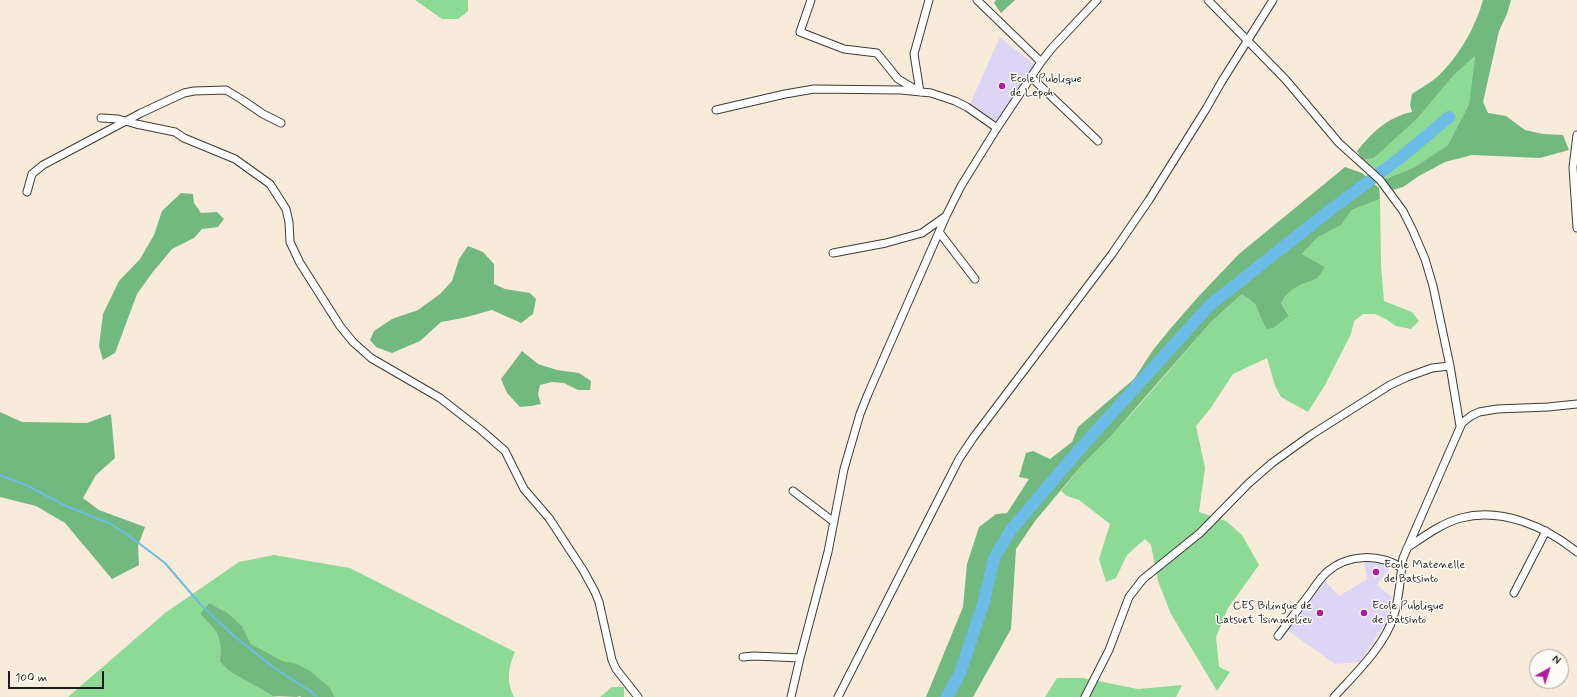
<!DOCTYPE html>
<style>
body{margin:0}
#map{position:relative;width:1577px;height:697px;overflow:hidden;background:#f8ebd9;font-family:Mynerve,sans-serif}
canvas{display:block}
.north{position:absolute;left:1529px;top:649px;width:40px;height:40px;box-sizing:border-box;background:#fdfcf7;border:1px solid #a3a29f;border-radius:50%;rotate:39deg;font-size:11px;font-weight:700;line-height:16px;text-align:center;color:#1c1c1c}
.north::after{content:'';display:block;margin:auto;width:14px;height:18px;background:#b5179e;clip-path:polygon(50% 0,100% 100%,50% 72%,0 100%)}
.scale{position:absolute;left:8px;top:671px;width:96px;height:18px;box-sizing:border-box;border:2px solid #1c1c1c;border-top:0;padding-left:5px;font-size:12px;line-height:14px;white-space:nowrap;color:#1c1c1c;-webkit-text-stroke:3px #fdfcf7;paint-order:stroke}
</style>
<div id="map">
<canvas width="1577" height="697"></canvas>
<div class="north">N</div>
<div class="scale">100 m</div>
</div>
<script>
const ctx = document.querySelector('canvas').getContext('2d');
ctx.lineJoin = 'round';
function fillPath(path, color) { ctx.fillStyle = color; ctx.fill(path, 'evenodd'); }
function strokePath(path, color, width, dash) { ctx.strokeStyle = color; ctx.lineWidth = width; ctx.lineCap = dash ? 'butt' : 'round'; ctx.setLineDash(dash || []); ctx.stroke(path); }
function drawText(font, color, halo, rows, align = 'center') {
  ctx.font = font + ' Mynerve,sans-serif'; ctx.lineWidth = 3; ctx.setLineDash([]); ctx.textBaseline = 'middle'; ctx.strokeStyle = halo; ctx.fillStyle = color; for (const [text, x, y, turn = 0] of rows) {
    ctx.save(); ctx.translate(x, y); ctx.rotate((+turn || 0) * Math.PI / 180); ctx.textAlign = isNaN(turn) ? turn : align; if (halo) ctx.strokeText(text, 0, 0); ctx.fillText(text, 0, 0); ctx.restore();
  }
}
const built = new Path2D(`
 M1000 37 1037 67 1003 124 981 114 969 106Z
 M1371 560 1378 561 1391 566 1377 585 1392 597 1385 624 1360 662 1335 664 1287 630 1325 581 1339 596 1367 579 1364 561Z`);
const green = new Path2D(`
 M415 0H468V11L458 19H442Z
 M1475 56 1469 104 1448 145 1413 168 1385 179 1376 170 1363 160 1374 158 1417 119 1454 75Z
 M1380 199 1381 266 1384 301 1412 312 1419 321 1411 329 1396 326 1386 319 1375 314H1363L1354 321 1351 334 1325 385 1308 412 1281 397 1275 386 1267 358 1233 374 1210 409 1196 426 1205 468 1199 512 1226 521 1242 535 1259 565 1228 608 1216 637 1219 667 1230 672 1217 691 1171 614 1158 581 1151 545 1145 539 1127 555 1116 578 1106 582 1099 559 1110 524 1079 500 1067 496 1061 491 1082 465 1112 435 1143 401 1212 321 1242 294 1255 304 1266 329 1289 315 1281 303C1293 285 1299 285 1318 278L1325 267 1302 254 1317 238 1341 225 1352 210Z
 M274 555 350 568 515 652C508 668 506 681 514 697H335L330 688 295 663 283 661 251 644 242 626 228 613 209 603 200 614C220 633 222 634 220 662L229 671 273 696 279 697H68L165 613 239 562Z
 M1057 678H1083L1138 689 1182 685 1176 697H1045Z
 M612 687H624V697H600Z`);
const forest = new Path2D(`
 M996 0H1015L1001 13 994 3Z
 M1483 0H1511L1507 14 1499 31 1483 102 1488 113 1506 116 1525 130 1543 134 1563 135 1569 150 1540 158 1472 155 1445 162 1419 176 1403 187 1393 190 1385 184V179L1413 168 1448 145 1469 104 1475 56 1454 75 1417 119 1374 158 1363 160 1357 151C1372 133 1387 117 1412 112L1410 105 1412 94C1422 87 1436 80 1444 70 1462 51 1476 25 1483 0Z
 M1345 167 1362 173 1379 188 1380 199 1352 210 1341 225 1317 238 1302 254 1325 267 1318 278C1300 285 1292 286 1281 303L1289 316 1273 328 1266 329 1255 304 1242 294 1212 321 1112 435 1082 465 1035 521 1016 549 1011 629 973 697H926L963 607 967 564 979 527 996 514 1007 513 1029 479 1019 477 1026 453 1033 451 1050 459 1072 442 1078 427 1134 379 1153 350 1171 328 1198 297 1239 254Z
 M181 193 193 194 194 203 201 213 217 212 224 219 218 227 202 229 194 238 172 249 152 273 137 294 115 353 103 360 99 346 103 314 119 281 140 259 154 235 162 211Z
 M468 246 483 252 494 264V284L505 289 530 293 536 299 533 314 521 323 492 310 463 318 441 322 420 341 392 353 376 347 370 340 374 331 392 319 418 310 440 294 452 281 459 259Z
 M522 351 538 364 557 370 579 373 591 381 590 390H578L564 383 552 382 540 385 538 394 541 404 531 406 520 407 507 393 501 379Z
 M0 412 22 422 87 423 111 414 115 458 96 475 83 498 99 510 145 527 138 546 139 565 112 579 65 523 36 506 0 497Z
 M209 603 228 613 242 626 251 644 283 661 295 663 310 671 330 688 335 697H301L300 696 297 697 273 696 229 671 220 662C222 635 219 633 200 614Z`);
const stream = new Path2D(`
 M0 475 28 486 68 507 109 523 128 535 165 563 201 605 233 635 273 667 313 693 316 697`);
const river = new Path2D(`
 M947 697 960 673 984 601 994 558 1011 530 1078 451 1210 305 1330 210 1400 158 1449 117`);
const minor = new Path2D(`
 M811 0 800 32 844 49 877 53 898 79 920 92 914 54 929 0
 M977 0 1041 62
 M1208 0 1286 80 1339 143 1380 180 1403 211 1413 231 1425 259 1433 286 1450 366 1460 426
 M1031 77 1098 141
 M716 110 785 94 814 89 901 90 931 93 955 101 967 107 997 128
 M101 118 118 119 136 124 175 132 184 138 235 159 270 184 286 209 289 222 290 242 300 263 340 326 353 342 371 358 440 398 481 430 505 451 524 489 549 518 583 570 595 592 599 602 612 660 616 669 638 697
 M1577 135 1573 167 1577 228
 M27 192 32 174 43 165 141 113 184 93 194 91 226 90 241 99 263 114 281 123
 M939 232 975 279
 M833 253 886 243 922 233 946 216
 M793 491 834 522
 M1407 548C1423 537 1442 523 1461 518 1502 507 1546 527 1577 552
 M1514 593 1546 531
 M1278 636C1288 623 1298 609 1308 596 1314 588 1320 578 1327 572 1349 553 1380 554 1402 568
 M743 657 754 656 800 658
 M791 697 800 658 828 552 844 469 860 414 868 394 946 216 961 186 997 128 1041 62 1052 48 1097 0
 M838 697 959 459 973 438 1112 254 1149 200 1206 109 1222 81 1273 0
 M1085 697 1109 650 1129 597 1143 579 1200 533 1249 483 1272 463 1311 435 1390 385 1407 377 1432 368 1450 366
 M1334 697C1355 674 1385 646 1394 615 1400 596 1400 577 1403 558L1462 423 1471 416 1479 412 1497 409 1548 407 1577 404`);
const markers = [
 [1002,86,4,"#b5179e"],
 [1376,572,4,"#b5179e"],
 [1320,613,4,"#b5179e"],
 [1364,613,4,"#b5179e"]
];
const poiNames = [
 ["Ecole Publique",1010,79],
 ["de Lepoh",1010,93],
 ["Ecole Matenelle",1384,565],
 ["de Batsinto",1384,579],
 ["CES Bilingue de",1312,606,"right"],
 ["Latsuet Tsinmelieu",1312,620,"right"],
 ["Ecole Publique",1372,606],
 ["de Batsinto",1372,620]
];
fillPath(built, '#ddd5f6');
fillPath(green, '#8dd996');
fillPath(forest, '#72b97f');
strokePath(stream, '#6dbbe7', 2);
strokePath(river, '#6dbbe7', 12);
strokePath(minor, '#3d3b38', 9);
strokePath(minor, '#fff', 7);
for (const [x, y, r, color] of markers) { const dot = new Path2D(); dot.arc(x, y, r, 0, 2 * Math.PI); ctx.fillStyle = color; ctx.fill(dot); strokePath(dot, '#fdfcf7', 1.5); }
drawText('12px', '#1c1c1c', '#fdfcf7', poiNames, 'left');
</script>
